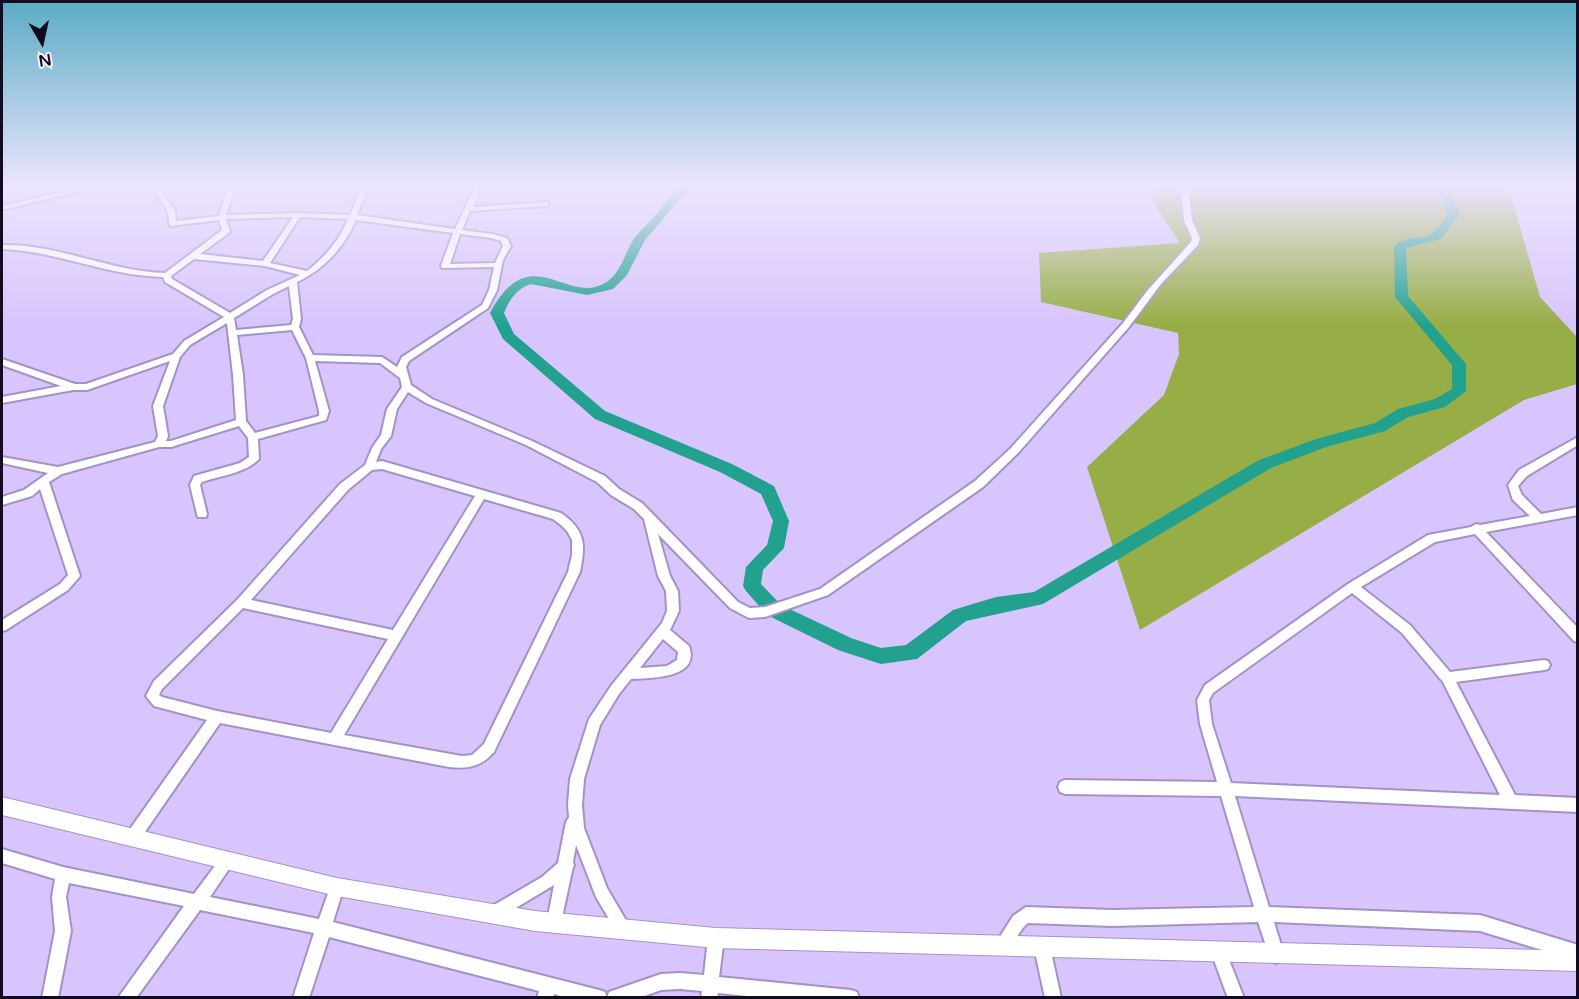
<!DOCTYPE html>
<style>
body{margin:0}
#map{position:relative;width:1579px;height:999px;overflow:hidden;background:#d8c5fd;font-family:"Varela Round",sans-serif}
canvas{display:block}
.frame{position:absolute;inset:0;border:3px solid #130b1f;pointer-events:none}
.north{position:absolute;left:12px;top:12px;width:60px;height:60px;-webkit-text-stroke:4px #f3eeff;paint-order:stroke;rotate:171deg;font-size:16px;font-weight:700;line-height:24px;text-align:center;color:#130b1f}
.north::after{content:'';display:block;margin:auto;width:21px;height:27px;background:#130b1f;clip-path:polygon(50% 0,100% 100%,50% 72%,0 100%)}
</style>
<div id="map">
<canvas width="1579" height="999"></canvas>
<div class="frame"></div>
<div class="north">N</div>
</div>
<script>
const ctx = document.querySelector('canvas').getContext('2d');
ctx.lineJoin = 'round';
function fillPath(path, color) { ctx.fillStyle = color; ctx.fill(path, 'evenodd'); }
function strokePath(path, color, width, dash) { ctx.strokeStyle = color; ctx.lineWidth = width; ctx.lineCap = dash ? 'butt' : 'round'; ctx.setLineDash(dash || []); ctx.stroke(path); }
const green = new Path2D(`
 M1156 185H1503L1510 192 1540 297 1577 337V384L1524 400 1140 630 1087 467 1164 395 1179 354 1178 333 1041 302 1039 253 1180 243 1151 199Z`);
const river = new Path2D(`
 M680 185H692L645 240 627 275 613 289 587 295 531 284C516 289 510 299 504 313L514 334 605 411 732 464 774 486 789 521 784 548 763 570 761 584 781 605 851 638 881 648 906 645 953 610 996 597 1034 592 1259 460 1316 439 1375 423 1398 409 1435 399 1452 389V365L1395 297 1394 247C1411 229 1427 251 1448 214L1436 185H1446L1460 214 1441 239 1406 248 1408 296 1466 364V391L1445 407 1408 417 1385 431 1326 447 1271 468 1043 604 966 621 917 659 881 664 838 650 767 615 746 591 743 586 746 567 767 545 773 521 761 494 720 472 595 419 503 339 490 313C530 237 567 306 605 283 621 274 625 252 635 237 641 230 648 224 654 217 663 207 671 195 680 185Z`);
const minor = new Path2D(`
 M93 185H105L2 210V206Z
 M150 185H156L175 210 176 221 219 216 229 185H276L272 187 234 190 226 215 298 213 350 215 363 185H370L357 215 455 229 476 185H483L473 207 548 202V206H545L470 211 462 230 492 234 507 238 511 246 503 260 497 290 488 308 409 361 406 367 411 385 432 399 532 441 605 476 619 489 642 503 738 602 750 608 765 607 820 589 975 481 1010 449 1123 323 1147 291 1191 242 1192 238 1184 220 1181 185H1188L1192 220 1200 238 1198 245 1161 284 1129 327 1018 453 983 487 828 595 765 617 749 618 730 608 658 534 670 576 678 591 679 611 670 630 689 646C701 679 650 678 631 679L619 694 600 725 584 779 582 805 584 828 607 888 631 929 628 934 623 937 618 934 596 897 576 845 573 862 574 865 572 871 560 927 555 930 550 927 547 922 554 885 494 921 489 918 486 913 489 908 542 877 558 863 566 822 569 817 568 805 570 779 589 719 611 686 662 623 667 611 666 591 658 576 644 519 634 509 611 495 597 482 526 445 426 403 408 392 397 409 391 436 381 449 376 462 382 461 561 513C585 530 586 544 580 572L494 752C481 767 468 769 449 767L220 723 138 842 133 844 128 842 126 837 128 832 207 720 154 706 146 696 154 681 237 600 340 484 365 465 372 448 381 435 387 409 402 387 400 378 380 363 315 361 329 411 326 420 258 439 259 459C246 473 220 476 202 482L200 485 207 514 206 517H198L197 514 190 485 194 476 240 463 249 457 248 438 239 426 171 447H159L62 474 49 482 80 576 68 590 6 630 2 631V620L60 584 68 575 40 489 32 496 2 505V497L24 490 48 473 2 463V457L58 467 155 442 158 436 153 406 170 361 87 390H73L2 403V397L61 386 2 365V359L75 384H86L173 354 184 341 224 317 165 282 163 277C108 276 57 251 2 249V245C58 244 109 271 165 273L222 230 219 220 170 226 167 210ZM293 217 263 261 200 254 229 233 230 231 226 219ZM300 217 348 219C339 241 325 257 307 271L270 263ZM356 220 453 233 441 266 442 268 494 267 489 290 482 305 402 357 397 367 382 357 313 355 299 327 301 319 297 282C325 269 344 247 356 220ZM460 234 491 238 501 241 503 246 495 263 450 264ZM194 259 265 266 300 275 267 290 230 313 172 279 171 276ZM289 286 293 319 291 325 236 330 234 318 273 294ZM227 323 233 375 236 420 171 441H166L168 436 163 406 180 357 190 345ZM292 330 306 358 319 411V416L255 433 246 421 243 375 237 335ZM382 469 475 496 393 630 251 600 348 490 372 470ZM484 499 553 519 561 525 567 531 572 540V555L568 572 484 744 472 755 462 756 344 735ZM243 608 388 639 331 733 217 711 162 697 159 695 162 689ZM663 639 678 652 677 660 667 666 640 668Z
 M1578 437V445L1527 476 1518 486 1522 495 1541 514 1578 507V515L1486 532 1578 628V642L1574 641 1475 534 1435 542 1361 587 1410 625 1450 672 1544 660 1548 661 1550 665 1548 669 1544 670 1456 682 1515 795 1578 798V812L1235 796 1269 907 1480 915 1578 945V961L1480 931 1274 922 1284 955 1281 960 1276 963 1271 960 1258 922 1113 926 1028 923C1017 931 1015 948 1002 954L997 951 994 946 1013 916 1026 907 1113 910 1254 907 1221 796 1065 794 1060 792 1058 787 1060 782 1065 780 1217 782 1200 724 1197 700 1205 685 1348 584 1428 535 1471 527 1476 524 1480 525 1530 516 1513 500 1508 485 1519 470ZM1352 593 1402 633 1443 682 1500 795 1231 783 1212 724 1209 700 1213 693Z
 M2 849 63 867 194 894 223 855 228 853 233 855 235 860 210 897 319 919 332 882 337 880 342 882 344 887 333 922 599 990 605 992 607 998H566L554 994 553 998H537L539 991 329 937 309 998H293L314 933 200 910 136 998H118L184 906 69 883 66 897 71 931 58 998H42L55 931 52 897 55 879 2 863Z
 M716 930 721 933 724 938 719 977 851 990 857 992 859 998H766L718 993 717 998H701L702 991 680 989 661 990 639 998H607L609 992 661 974 680 973 704 975 708 938 711 933Z
 M1042 939 1047 942 1050 947 1061 998H1045L1034 947 1037 942Z
 M1219 944 1224 947 1244 998H1228L1211 952 1214 947Z`);
const tertiary = new Path2D(`
 M2 797 337 878 535 911 716 928 1578 951V971L716 948 535 931 337 896 2 815Z`);
fillPath(green, '#97ae46');
fillPath(river, '#22a18f');
strokePath(minor, '#a491c6', 4);
strokePath(tertiary, '#a491c6', 2);
fillPath(minor, '#fff');
fillPath(tertiary, '#fff');
const sky = ctx.createLinearGradient(0, 0, 0, 325);
sky.addColorStop(0, '#59acc4');
sky.addColorStop(0.57, '#ede5fe');
sky.addColorStop(1, '#ede5fe00');
ctx.fillStyle = sky;
ctx.fillRect(0, 0, 1579, 325);
</script>
